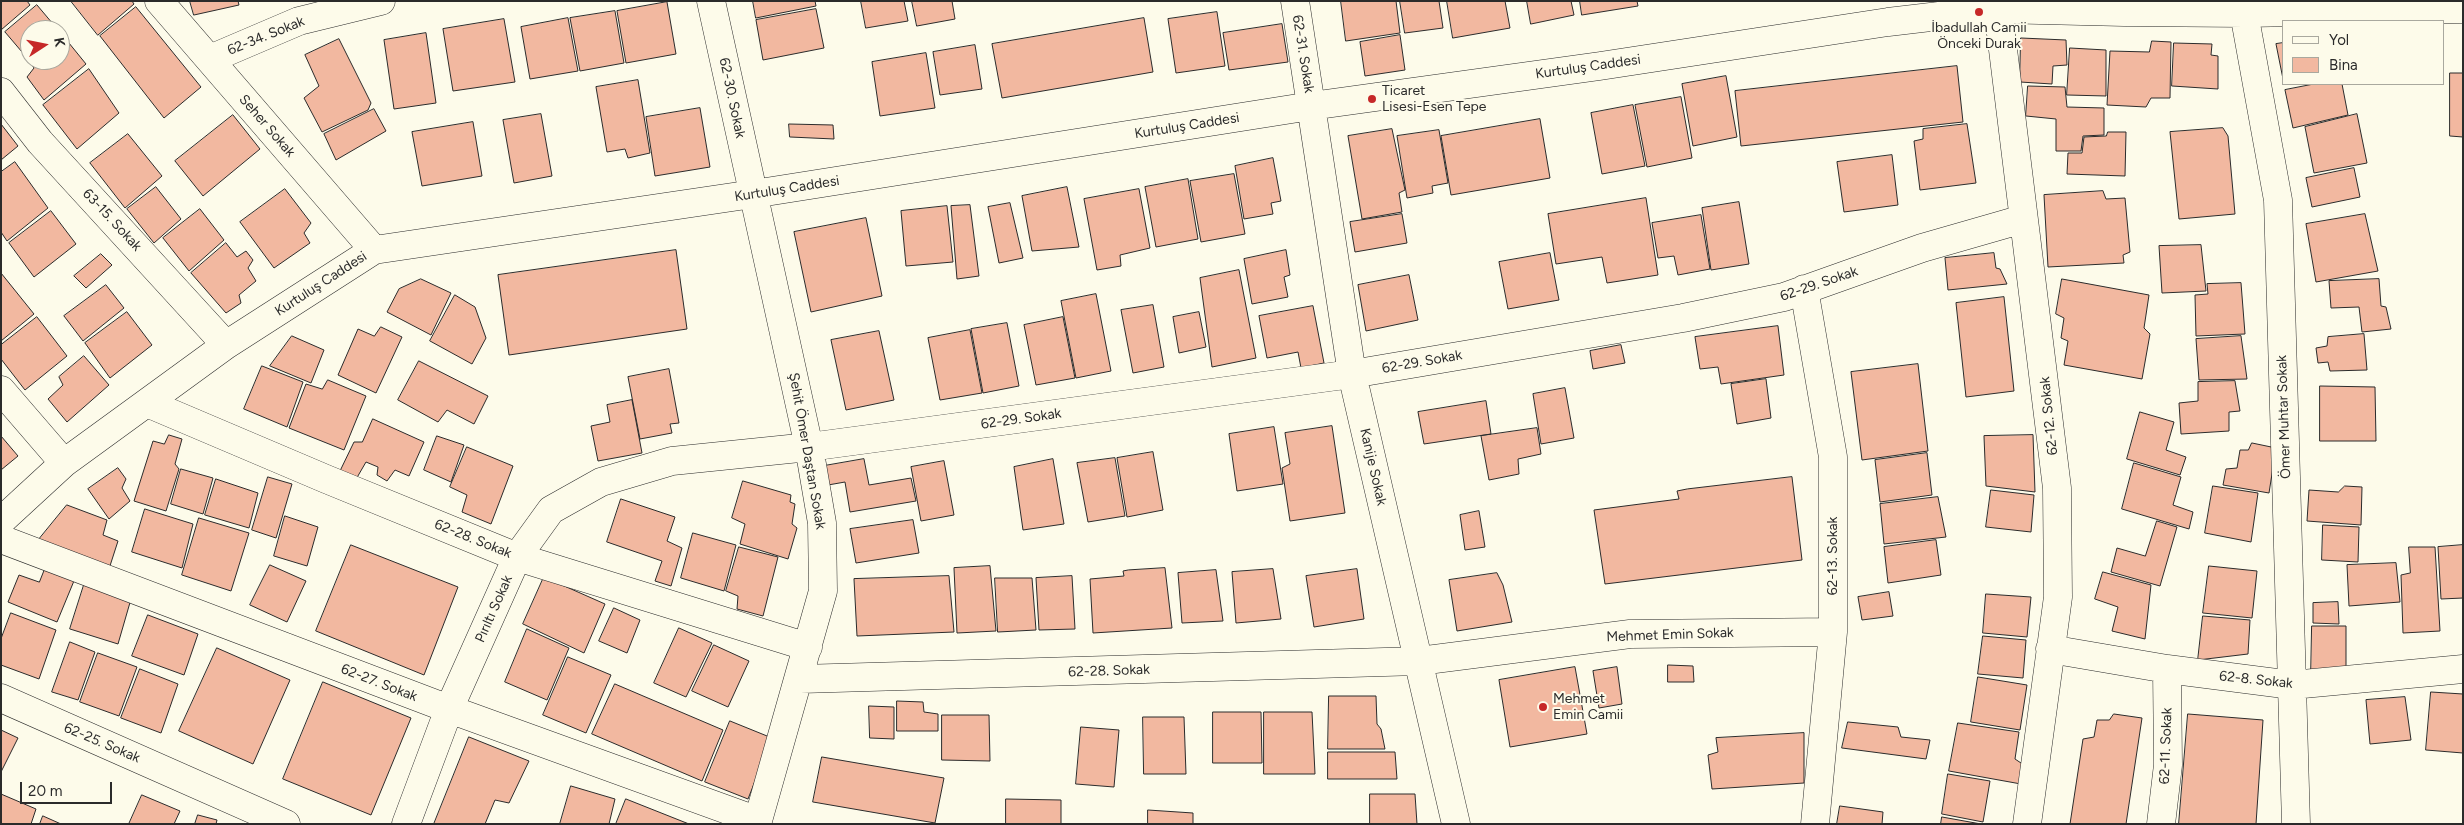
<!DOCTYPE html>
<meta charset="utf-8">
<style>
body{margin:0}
#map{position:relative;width:2464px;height:825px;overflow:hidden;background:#fdfbea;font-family:Figtree,sans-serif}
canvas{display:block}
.frame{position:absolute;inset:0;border:2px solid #2b2b2b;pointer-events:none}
.legend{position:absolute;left:2282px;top:20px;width:162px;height:65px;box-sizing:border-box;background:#fdfbea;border:1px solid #a9a89e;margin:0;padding:6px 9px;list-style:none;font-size:15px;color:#2b2b2b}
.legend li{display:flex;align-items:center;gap:10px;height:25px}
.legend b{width:25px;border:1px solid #a9a89e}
.north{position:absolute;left:20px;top:20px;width:50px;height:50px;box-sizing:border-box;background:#fdfbea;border:1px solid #a9a89e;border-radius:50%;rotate:79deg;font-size:14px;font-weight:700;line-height:20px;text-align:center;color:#2b2b2b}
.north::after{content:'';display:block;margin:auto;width:18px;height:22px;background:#c62828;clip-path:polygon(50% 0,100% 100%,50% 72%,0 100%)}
.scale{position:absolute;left:20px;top:782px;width:92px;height:22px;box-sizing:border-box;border:2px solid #2b2b2b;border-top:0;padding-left:6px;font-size:15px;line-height:18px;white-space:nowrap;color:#2b2b2b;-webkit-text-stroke:4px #fdfbea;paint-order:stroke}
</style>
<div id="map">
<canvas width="2464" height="825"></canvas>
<div class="frame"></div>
<ul class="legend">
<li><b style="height:6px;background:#fdfbea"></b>Yol</li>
<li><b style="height:14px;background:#f2b8a0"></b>Bina</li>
</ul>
<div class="north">K</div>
<div class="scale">20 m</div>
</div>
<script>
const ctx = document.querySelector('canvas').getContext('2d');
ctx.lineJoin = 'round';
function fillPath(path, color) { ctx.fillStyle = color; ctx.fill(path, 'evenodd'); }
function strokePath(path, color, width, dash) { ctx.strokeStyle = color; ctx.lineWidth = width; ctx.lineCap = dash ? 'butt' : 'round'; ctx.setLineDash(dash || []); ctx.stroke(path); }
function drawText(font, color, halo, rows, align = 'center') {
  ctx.font = font + ' Figtree,sans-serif'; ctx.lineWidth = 4; ctx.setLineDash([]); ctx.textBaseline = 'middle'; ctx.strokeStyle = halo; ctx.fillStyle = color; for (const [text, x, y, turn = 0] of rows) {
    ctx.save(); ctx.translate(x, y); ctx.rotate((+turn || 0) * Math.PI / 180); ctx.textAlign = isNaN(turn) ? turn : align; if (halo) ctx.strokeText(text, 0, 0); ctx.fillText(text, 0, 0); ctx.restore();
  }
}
const building = new Path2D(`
 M1 1H27L30 5 1 30Z
 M71 1H132L134 4 98 35Z
 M190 1H238L239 5 194 15Z
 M753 1H815L816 6 756 18Z
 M861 1H904L908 21 866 28Z
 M912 1H952L955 19 917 26Z
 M1341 1H1396L1400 33 1346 41Z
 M1400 1H1439L1443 28 1405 33Z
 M1447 1H1505L1510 28 1453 38Z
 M1527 1H1571L1574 15 1531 24Z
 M1580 1H1637L1638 6 1582 15Z
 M667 2 676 54 626 63 617 11Z
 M37 5 53 24 46 30H30V45L22 52 5 32Z
 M136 7 201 87 164 118 100 36Z
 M816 9 824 48 763 60 756 20Z
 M615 11 624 63 580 71 570 18Z
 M1217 12 1225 66 1176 73 1168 19Z
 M568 18 578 71 530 79 521 27Z
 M1144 18 1153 72 1002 98 992 44Z
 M504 19 515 82 453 91 443 29Z
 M1282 24 1288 62 1229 70 1223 33Z
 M60 32 86 64 44 100 27 77 34 68 23 53 30 48V60H60Z
 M426 33 436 103 394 109 384 40Z
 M1400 35 1405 70 1365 76 1360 42Z
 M2021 38 2066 40 2067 65 2053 66 2052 84 2020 82Z
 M339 39 371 103 368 110 322 132 304 98 319 86 305 55Z
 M2152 41 2171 42 2170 98H2151L2146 107 2107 105 2110 51 2149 52Z
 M2174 43 2212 44 2211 55 2218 56V89L2172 86Z
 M2283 43V79L2276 44Z
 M975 45 982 89 940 95 933 52Z
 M2070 48 2106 50V96L2067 95Z
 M926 53 935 108 880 116 872 62Z
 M1957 66 1963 122 1741 146 1735 91Z
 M89 69 119 113 77 149 43 105Z
 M2450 73H2463V137L2450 136Z
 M1726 76 1737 137 1693 146 1682 84Z
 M638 80 650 153 628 158 625 149 607 152 596 87Z
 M2314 84H2342L2348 115 2293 128 2285 90Z
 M2028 86 2065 87 2067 107 2104 108V135L2083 136 2081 151H2056V119L2026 116Z
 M1681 97 1692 158 1647 167 1635 105Z
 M1633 105 1645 166 1602 174 1591 113Z
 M700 108 710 167 655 176 646 117Z
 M374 109 386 131 336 160 324 134Z
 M541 114 552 176 514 183 503 120Z
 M2357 114 2367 163 2314 173 2305 127Z
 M233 115 260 149 203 196 175 161Z
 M1540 119 1550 178 1451 195 1441 136Z
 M473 122 482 176 422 186 412 132Z
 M1 124 18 146 1 160Z
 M789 124 833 125 834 139 790 137Z
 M1967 124 1976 183 1920 190 1914 141 1923 139V129Z
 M2223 128 2228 136 2235 214 2179 219 2170 132Z
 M1392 129 1405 190 1399 193 1402 212 1362 219 1348 136Z
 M1439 130 1448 183 1432 186 1433 193 1407 198 1397 136Z
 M2108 132H2126L2125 176 2067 174 2068 153H2082L2084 137 2106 136Z
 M128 134 162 176 125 208 90 163Z
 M1892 155 1898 205 1844 212 1837 162Z
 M1273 158 1281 201 1271 203 1273 214 1244 219 1235 166Z
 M15 162 48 208 7 241 1 232V172Z
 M2354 168 2360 197 2312 207 2306 178Z
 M1234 174 1245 234 1201 242 1190 181Z
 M1188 179 1198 239 1156 247 1145 187Z
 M156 187 181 219 154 243 127 209Z
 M1067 187 1079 247 1032 251 1022 196Z
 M285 189 311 223 304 233 310 243 274 268 240 222Z
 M1139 189 1150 248 1120 255 1121 266 1097 270 1084 199Z
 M2103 191 2106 199 2125 198 2130 252 2123 255 2124 263 2048 267 2044 195Z
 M1646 198 1658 275 1607 283 1602 257 1556 264 1548 214Z
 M1739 202 1749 264 1711 270 1702 208Z
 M1010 203 1023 258 999 263 988 207Z
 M970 205 979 276 957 279 951 206Z
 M947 206 953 262 906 266 901 211Z
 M200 209 224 240 189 271 163 238Z
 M51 211 76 244 34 277 9 243Z
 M1402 214 1407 243 1355 252 1350 222Z
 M2365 214 2378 271 2316 282 2306 224Z
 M1701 215 1710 269 1678 275 1674 256 1658 258 1652 223Z
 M866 218 882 296 811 312 794 232Z
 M226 243 237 257 246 251 253 260 248 268 256 281 239 295 241 303 226 313 191 273Z
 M2201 245 2206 291 2162 293 2159 246Z
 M676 250 687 329 509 355 498 275Z
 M1286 250 1290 275 1284 277 1288 297 1252 304 1244 259Z
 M1550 253 1559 300 1508 309 1499 262Z
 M1994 253 1996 268 2000 269 2007 284 1948 290 1945 258Z
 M101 254 112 265 86 288 74 276Z
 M1239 270 1256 358 1212 367 1200 278Z
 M1 273 34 314 1 341Z
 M1409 275 1418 320 1366 331 1358 285Z
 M421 279 451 293 431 335 387 312 399 289Z
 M2062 279 2149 295 2144 328 2150 334 2142 379 2064 365 2068 341 2061 338 2064 318 2056 314Z
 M2379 279 2381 306 2386 307 2391 329 2362 332 2359 307 2331 308 2329 281Z
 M2241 283 2245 334 2196 336 2195 295 2208 294 2207 284Z
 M106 285 124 308 83 341 64 316Z
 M1096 294 1111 371 1076 378 1061 301Z
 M455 295 475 307 486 338 472 364 430 341Z
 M2004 297 2014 391 1966 397 1956 303Z
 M1153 305 1164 367 1133 373 1121 310Z
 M1313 306 1324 363 1301 368 1298 352 1267 358 1259 316Z
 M127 312 152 345 110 378 85 343Z
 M1199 312 1206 347 1179 353 1173 317Z
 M37 317 67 356 25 390 1 359V345Z
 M1063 317 1075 378 1036 385 1024 325Z
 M1007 323 1019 386 983 393 971 329Z
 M1778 326 1784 375 1721 384 1718 367 1700 369 1695 337Z
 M381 327 402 337 376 393 338 375 358 329 374 336Z
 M970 330 982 393 940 400 928 338Z
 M879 331 894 400 846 410 831 340Z
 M2364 334 2367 370 2330 371 2328 362 2318 363 2316 348 2327 346 2328 337Z
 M292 336 324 350 311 383 270 366Z
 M2241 336 2247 379 2199 380 2196 339Z
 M1621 345 1625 363 1593 369 1590 351Z
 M84 356 109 385 67 422 48 399 63 385 59 377Z
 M419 361 488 396 474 424 447 410 438 422 398 400Z
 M1918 364 1928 451 1862 460 1851 372Z
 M262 366 303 382 287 427 244 409Z
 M669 369 679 423 670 424 672 433 640 439 628 377Z
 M1766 379 1771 418 1737 424 1731 384Z
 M328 380 366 396 344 450 289 428 306 384 322 389Z
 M2235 381 2240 411 2229 412V431L2181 434 2179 403 2198 401V382Z
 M2320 386 2375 387 2376 441H2320Z
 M1565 388 1574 438 1541 444 1533 394Z
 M632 400 642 453 598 461 591 426 610 422 607 405Z
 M1486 401 1491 434 1424 444 1418 412Z
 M2140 412 2174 422 2166 450 2186 457 2180 475 2127 459Z
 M373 419 424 442 409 476 395 470 387 481 377 475 378 467 366 462 355 481 339 473 354 442H362Z
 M1332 426 1345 513 1290 521 1282 468 1290 464 1285 433Z
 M1274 427 1283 484 1237 491 1229 434Z
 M1537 428 1541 454 1518 459 1519 474 1489 480 1481 436Z
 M169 435 182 439 175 464 179 469 166 511 134 501 153 441 164 444Z
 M2033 435 2035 492 1986 486 1984 436Z
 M1 436 18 456 1 470Z
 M437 436 464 445 451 482 424 470Z
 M2252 443 2276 448 2269 493 2223 485 2226 469 2237 468 2240 450H2248Z
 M467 447 513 466 491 524 462 512 467 495 450 487Z
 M1153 452 1163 510 1127 517 1117 458Z
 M1927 453 1932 495 1880 502 1875 460Z
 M1115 458 1125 516 1088 522 1077 463Z
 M864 459 869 485 911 478 916 501 850 512 845 482 828 485 824 466Z
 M1053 459 1064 524 1023 530 1014 467Z
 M944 461 954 515 921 521 911 467Z
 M2134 463 2181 477 2173 505 2193 512 2189 529 2122 509Z
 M118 468 126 479 122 488 130 501 109 519 88 489Z
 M181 469 213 478 203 514 171 504Z
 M268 477 292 484 276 538 252 530Z
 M1792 477 1802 560 1605 584 1594 510 1679 499 1677 491 1687 489Z
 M216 479 258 493 249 528 205 515Z
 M743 481 791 495 790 502 795 504 792 524 797 528 788 559 740 544 745 524 732 518Z
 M2213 486 2258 493 2251 542 2205 533Z
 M2345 486 2362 487 2361 525 2307 521 2309 490 2338 492Z
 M1991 490 2034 495 2031 532 1986 527Z
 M1938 497 1946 537 1884 544 1880 504Z
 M621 499 675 517 667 541 682 548 671 586 655 581 662 561 607 542Z
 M67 505 107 520 103 535 118 541 108 572 36 543Z
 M145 509 193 524 182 568 132 552Z
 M1479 511 1485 547 1465 550 1460 515Z
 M285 516 318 527 307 566 274 556Z
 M199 518 249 533 231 591 182 575Z
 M913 520 919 553 856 563 850 529Z
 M2157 521 2177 527 2160 586 2111 572 2117 548 2145 556Z
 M2323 525 2359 527 2358 562 2322 560Z
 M693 533 736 545 724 591 681 578Z
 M1936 540 1941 575 1888 583 1884 547Z
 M351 545 458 587 424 675 316 631Z
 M2463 545V598L2441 599 2438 547Z
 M739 547 778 557 763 616 737 609 738 596 726 591Z
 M2409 547H2435L2440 631 2403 633 2401 575 2410 573Z
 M2396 563 2400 602 2349 606 2347 565Z
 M47 564 76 576 57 622 8 602 19 575 39 582Z
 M270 565 306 581 287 622 250 605Z
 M990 566 996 631 957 633 954 568Z
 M2209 566 2257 571 2252 618 2203 613Z
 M1165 568 1172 628 1093 633 1090 579 1124 576 1123 571 1128 570Z
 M1273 569 1281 619 1236 623 1232 572Z
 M1357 569 1364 619 1314 627 1306 576Z
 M1216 570 1223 621 1182 623 1178 573Z
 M2103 572 2151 585 2145 639 2112 631 2118 607 2095 599Z
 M1497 573 1503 585 1512 622 1457 631 1449 580Z
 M949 576 954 632 857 636 854 579Z
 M1072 576 1075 629 1039 630 1036 578Z
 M544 577 605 604 584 653 523 624Z
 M995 578H1032L1036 630 998 632Z
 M84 585 131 599 118 644 70 629Z
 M1889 592 1893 616 1862 620 1858 597Z
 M1986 594 2031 597 2027 637 1983 633Z
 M2338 602 2339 624 2313 623V603Z
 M614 608 640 620 627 653 599 641Z
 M11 613 56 630 39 679 1 665V639Z
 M148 615 198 634 184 675 132 656Z
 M2203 616 2250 620 2248 654 2198 660Z
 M2312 626H2346V676H2311Z
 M679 628 712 643 686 697 654 683Z
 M527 629 569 648 547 700 505 682Z
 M1983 636 2026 640 2023 678 1978 674Z
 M70 642 95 652 78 700 52 692Z
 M714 645 749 661 728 707 692 691Z
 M217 648 290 680 253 764 179 731Z
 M98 653 137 667 119 716 80 702Z
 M568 657 611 675 586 733 543 715Z
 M1668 665 1693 666 1694 682H1668Z
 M1575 667 1587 734 1510 747 1499 680Z
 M1617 667 1622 704 1599 708 1593 671Z
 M140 669 178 684 161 733 121 718Z
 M1978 677 2027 685 2020 730 1971 722Z
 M323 682 411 718 371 815 283 779Z
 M615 684 723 730 702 781 592 734Z
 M2431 692 2463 694V753L2426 750Z
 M1329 696H1376L1377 724 1381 729 1385 749H1328Z
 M2405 697 2411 740 2370 744 2366 700Z
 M897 701 923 702 924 712 938 714V731H897Z
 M869 706 894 707V739L870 738Z
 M1213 712H1261L1262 763H1213Z
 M1264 712H1312L1315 774H1264Z
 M2114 714 2142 718 2126 824H2070L2083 739 2094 737 2097 720H2109Z
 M2188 714 2263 720 2256 824H2179Z
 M942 715H989L990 761 942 760Z
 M1143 717H1184L1186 774H1144Z
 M730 721 772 738 748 799 705 782Z
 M1848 722 1898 727 1901 737 1930 740 1926 759 1842 748Z
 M1958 723 2019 732 2015 759 2024 765 2021 784 1949 771Z
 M1081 727 1119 730 1114 787 1076 784Z
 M1 730 18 738 1 772Z
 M1804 733V783L1712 789 1708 755 1718 752 1716 738Z
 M469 737 529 761 509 803 495 800 485 824H434Z
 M1328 752H1395L1397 779H1328Z
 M822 757 944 778 935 823 813 802Z
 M1948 774 1990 781 1983 822 1942 814Z
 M571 786 615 799 609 824H560Z
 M1 794 36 809 31 824H1Z
 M1370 794H1415L1417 824H1370Z
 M142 795 180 811 174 824H129Z
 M626 799 689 824H616Z
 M1006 799 1061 800V824H1006Z
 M1840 806 1883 812 1882 824H1837Z
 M1148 810 1193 813V824H1148Z
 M198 815 217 820 216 824H195Z
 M43 816 61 824H40Z
 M1942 817 1981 824H1941Z`);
const minor = new Path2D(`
 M159 1 374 250
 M711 1 809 447 822 523 823 591 757 824
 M1295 1 1352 374 1456 824
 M1998 9 2057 488 2058 597 2027 824
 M2244 13 2278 200 2296 824
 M210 59 299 21 381 1
 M1 92 40 142 226 345
 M1804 289 1833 457V632L1815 824
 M1 390 64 463
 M147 403 326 479 517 557 808 647
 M1 521 64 463 226 345 374 250 753 194 1311 106 1600 66 1888 22 1998 9 2124 12 2244 13 2463 9
 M1 539 449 709 758 821
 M2050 649 2167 669 2292 685 2463 669
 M800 679 1419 661 1630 634 1833 632
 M1 698 286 824
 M406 824 449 709 517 557 551 510 601 482 672 461 809 447 1352 374 1683 318 1784 297 1922 248 2023 219
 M2161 824 2168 765 2167 669`);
const markers = [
 [1979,12,5,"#c62828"],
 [1372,99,5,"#c62828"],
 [1543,707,5,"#c62828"]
];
const poiNames = [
 ["İbadullah Camii",1979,28,"center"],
 ["Önceki Durak",1979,44,"center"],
 ["Ticaret",1382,91],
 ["Lisesi-Esen Tepe",1382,107],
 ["Mehmet",1553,699],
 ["Emin Camii",1553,715]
];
const streetNames = [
 ["62-34. Sokak",266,36,-22],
 ["62-31. Sokak",1303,54,81],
 ["Kurtuluş Caddesi",1588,67,-8],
 ["62-30. Sokak",732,98,78],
 ["Seher Sokak",267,126,49],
 ["Kurtuluş Caddesi",1187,126,-9],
 ["Kurtuluş Caddesi",787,189,-9],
 ["63-15. Sokak",112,220,47],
 ["Kurtuluş Caddesi",321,284,-33],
 ["62-29. Sokak",1819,284,-19],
 ["62-29. Sokak",1422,362,-10],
 ["62-12. Sokak",2049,416,-96],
 ["Ömer Muhtar Sokak",2284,417,-92],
 ["62-29. Sokak",1021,419,-8],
 ["Şehit Ömer Daştan Sokak",807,451,80],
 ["Kanije Sokak",1373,467,77],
 ["62-28. Sokak",473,539,22],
 ["62-13. Sokak",1833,556,-90],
 ["Pırıltı Sokak",494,609,-66],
 ["Mehmet Emin Sokak",1670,635,-2],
 ["62-28. Sokak",1109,671,-2],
 ["62-8. Sokak",2256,680,6],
 ["62-27. Sokak",379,683,21],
 ["62-25. Sokak",102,743,23],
 ["62-11. Sokak",2166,746,-88]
];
fillPath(building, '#f2b8a0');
strokePath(building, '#2b2b2b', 1);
strokePath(minor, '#2b2b2b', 29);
strokePath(minor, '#fdfbea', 28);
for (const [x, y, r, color] of markers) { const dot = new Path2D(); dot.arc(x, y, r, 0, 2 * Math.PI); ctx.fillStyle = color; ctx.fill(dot); strokePath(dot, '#fdfbea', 2); }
drawText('14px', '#2b2b2b', '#fdfbea', poiNames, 'left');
drawText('14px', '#2b2b2b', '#fdfbea', streetNames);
</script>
